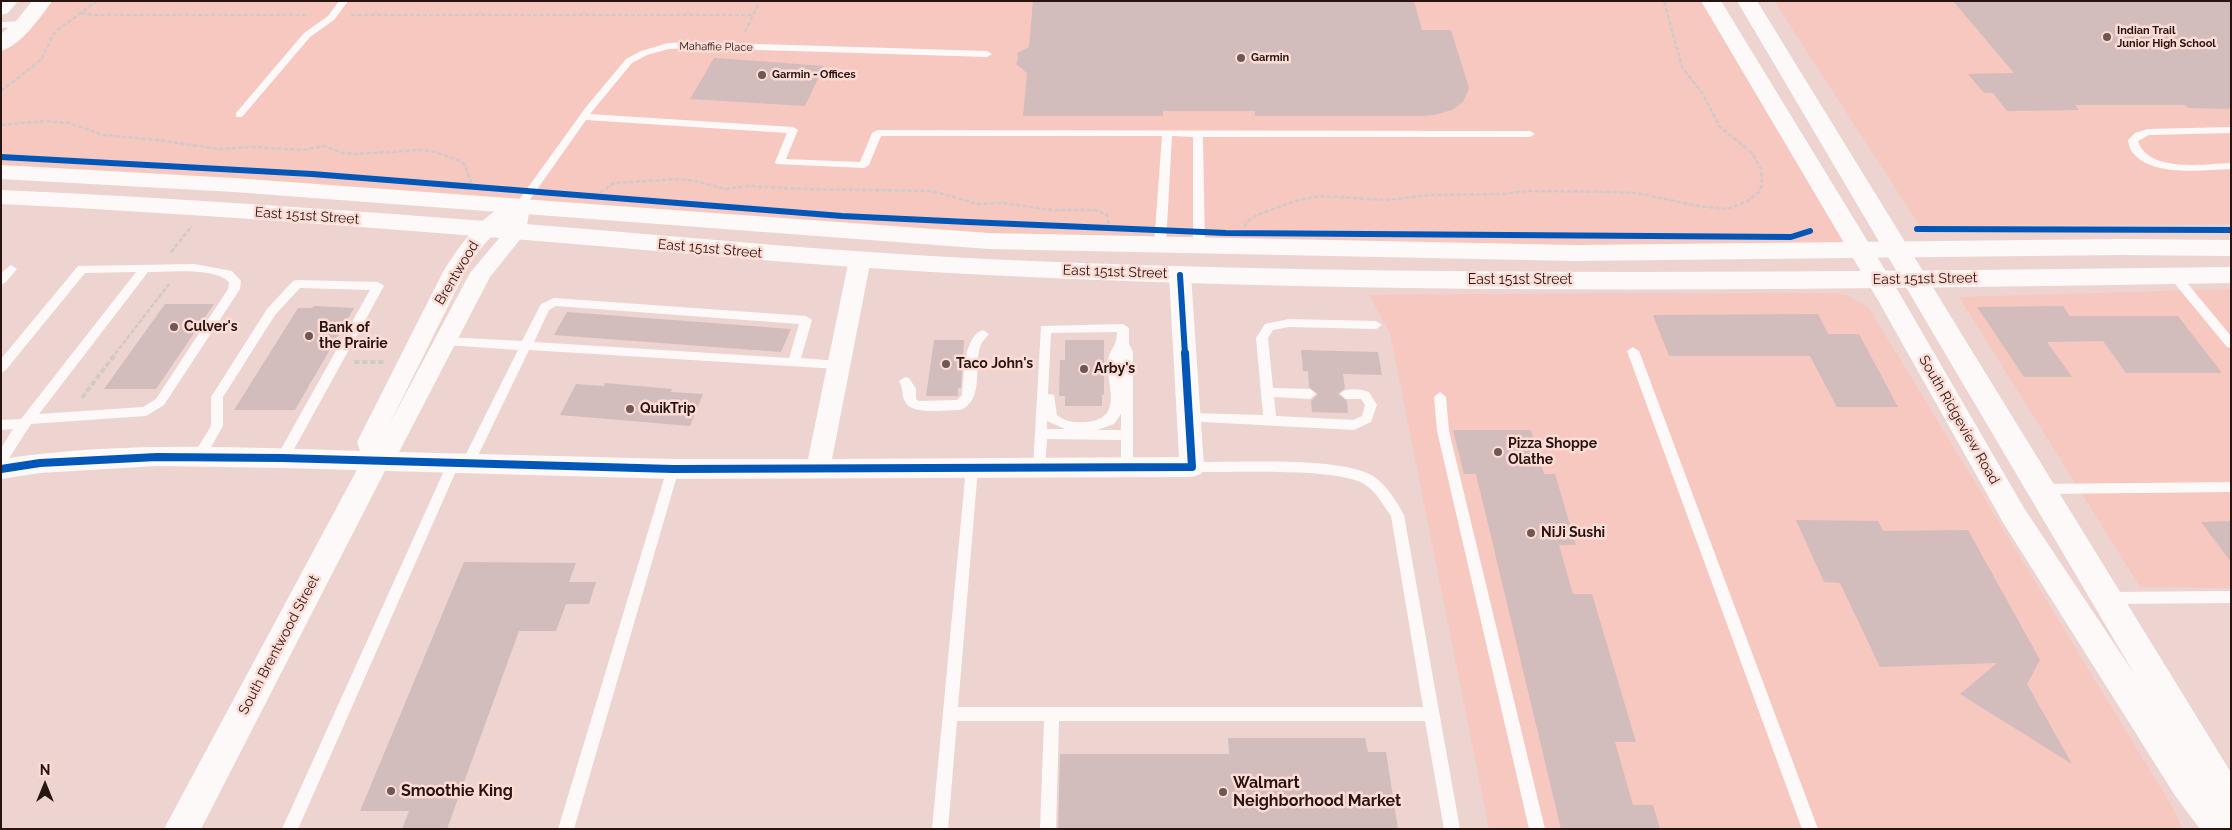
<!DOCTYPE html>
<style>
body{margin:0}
#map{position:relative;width:2232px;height:830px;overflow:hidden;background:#edd4d0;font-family:Raleway,sans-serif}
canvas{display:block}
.frame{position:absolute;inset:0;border:2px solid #281512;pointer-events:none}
.north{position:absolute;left:20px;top:760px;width:50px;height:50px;-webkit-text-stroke:4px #fedcd6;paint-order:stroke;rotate:0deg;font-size:14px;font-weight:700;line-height:20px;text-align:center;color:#281512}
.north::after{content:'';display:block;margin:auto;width:18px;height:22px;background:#281512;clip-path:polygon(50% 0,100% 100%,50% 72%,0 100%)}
</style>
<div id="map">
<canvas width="2232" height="830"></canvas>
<div class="frame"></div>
<div class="north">N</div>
</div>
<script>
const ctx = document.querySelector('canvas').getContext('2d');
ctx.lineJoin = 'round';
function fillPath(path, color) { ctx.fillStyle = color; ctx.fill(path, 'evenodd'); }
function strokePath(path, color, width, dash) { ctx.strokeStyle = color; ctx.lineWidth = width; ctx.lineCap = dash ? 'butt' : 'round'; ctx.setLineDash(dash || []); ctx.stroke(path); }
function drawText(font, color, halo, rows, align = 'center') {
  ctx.font = font + ' Raleway,sans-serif'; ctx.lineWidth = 5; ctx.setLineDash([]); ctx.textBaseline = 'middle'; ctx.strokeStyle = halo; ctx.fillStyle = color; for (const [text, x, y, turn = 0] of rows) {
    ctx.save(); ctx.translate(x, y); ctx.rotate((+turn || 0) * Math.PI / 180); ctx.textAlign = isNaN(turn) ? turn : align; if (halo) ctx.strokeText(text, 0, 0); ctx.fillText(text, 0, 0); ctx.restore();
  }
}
const built = new Path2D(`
 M42 1H1711L1860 250 989 241 1 172V45Z
 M1774 1H2231V224L1920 226Z
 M2231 289V588L2140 587 1959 297Z
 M1611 293H1835L1847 295 1869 308 2174 810 2182 829H1489L1390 333 1369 295Z`);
const building = new Path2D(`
 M1033 1H1414L1422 30H1451L1469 88 1463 102 1452 110 1434 115 1421 116H1255V111H1163V116H1023L1027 73 1016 64 1018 58 1017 53 1029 47Z
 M1953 1H2231V109L2189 108 2185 105H2075L2079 110 2007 111 1993 93H1984L1968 74 2014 73Z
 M714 58 771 62 824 66 805 106 690 99Z
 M165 304H214L156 389H104Z
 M314 306 354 308 295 410H234L298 308H312Z
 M2063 306 2070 316H2178L2222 373H2126L2103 341 2047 342 2072 377H2024L1977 307Z
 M567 312 791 329 781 352 554 335Z
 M1818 314 1828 334H1859L1898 407H1837L1810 356H1669L1653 315Z
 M934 340H964L961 388H958V396H926Z
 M1065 340H1104V395H1102V406H1065V396H1059L1060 360H1065Z
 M1301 350 1378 352 1382 375 1343 374 1345 388 1338 394 1347 401 1348 413 1312 412 1311 401 1318 394 1309 387 1308 371H1303Z
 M605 383 672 389 671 392 703 394 690 426 560 415 576 384 604 386Z
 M1453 430H1531L1544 474H1555L1576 545H1559L1573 594H1592L1636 742H1615L1633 805H1653L1660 829H1561L1476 474H1464Z
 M1796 520 1878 521 1883 531 1968 530 2040 660 2027 684 2072 764 1960 694 1997 663 1880 667 1840 583 1824 582Z
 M2231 521V562L2201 522Z
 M464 562 576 563 569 582H596L589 604H566L556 631H519L447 829H402L409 811H360Z
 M1228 738H1365L1368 752H1386L1398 829H1058L1060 754H1229Z`);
const pathFar1 = new Path2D(`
 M81 13 93 15H308
 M351 15H754
 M745 32 758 5
 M1 91 41 60 53 35 59 29 97 1
 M1 125 45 121 69 123 103 135 158 140 219 149 252 147 303 150 325 146 343 153 356 154 421 150 435 152 460 161 464 164 471 181 469 183
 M600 193 614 183 678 179 695 181 725 189 750 186 802 189 932 191 978 204 1003 203 1052 210H1095L1107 215 1109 225
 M1244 227 1249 220 1257 215 1295 201 1320 196 1386 200 1432 195 1502 194 1528 191 1612 192 1637 193 1698 206 1727 209 1748 201 1760 191 1762 184 1761 169 1752 153 1719 126 1703 94 1682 67 1664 1
 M171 252 192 226
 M115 354 169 284`);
const path = new Path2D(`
 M354 362H385
 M82 398 116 353`);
const service = new Path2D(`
 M339 1H348L334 20 310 37 242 117H236V113L304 33 328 16Z
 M24 21 29 24 27 26 1 28V22Z
 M694 42 987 51 992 54 987 57 694 48 669 49 647 55 632 63 590 114 793 127 798 130 786 159 860 162 872 133 877 130 1530 131 1535 134 1530 137H1203L1205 246 1199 250 1193 246V137L1172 136 1166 244 1160 248 1154 244 1162 136H881L869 165 864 168 776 164 775 162 787 133 586 120 524 208H516L515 206 516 204 586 107 626 59 641 51 668 43Z
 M2231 127V133L2149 135 2138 141C2148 173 2204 164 2231 163V169C2203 170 2154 177 2134 154 2130 151 2129 145 2128 140L2135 133 2148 129Z
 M194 264 232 271 241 281 240 289 164 405 146 416 31 424 6 463 1 464V448L13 429 1 430V420L21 419 136 272 85 273 5 371 1 372V359L78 266ZM148 272C168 272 215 267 229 282L228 289 156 399 143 407 39 414Z
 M11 265 17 269 5 283 1 284V273Z
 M2174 271 2178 272 2231 336V348L2227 347 2170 278 2168 275 2170 272Z
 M297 280 378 282 384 286 287 462H277L276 458 370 290 300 288 275 315 223 397V426L203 461H193L192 457 211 426V397L213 394 267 309 293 281Z
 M554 298 806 316 812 320 801 358 838 361 844 365 838 369 529 350 473 466H463L462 462 518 350 446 345 440 341 446 337 522 341 541 304ZM556 306 799 324 789 358 534 342 549 310Z
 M1289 319 1376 321 1382 325 1376 329 1289 327 1273 330 1268 338 1273 388 1310 389 1316 394 1310 399 1274 397 1276 416 1353 420 1362 416 1365 405 1361 399H1346L1340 394C1345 387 1361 389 1369 392L1377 405 1371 422 1354 430 1184 421 1182 418 1184 415 1188 413 1263 415 1256 338 1265 324Z
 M1123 324 1129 328V344L1133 352V468L1132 472H1122L1121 468V440L1047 439 1045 468 1044 472H1034L1033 468 1041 326ZM1117 332C1117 347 1110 348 1108 361 1106 386 1125 419 1086 422 1076 423 1065 422 1057 415L1054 395 1048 394 1051 333ZM1121 414V430H1097L1114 424ZM1047 421 1065 429H1047Z
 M983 330 989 334C986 338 981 342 980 347 974 366 984 402 960 410 947 410 913 415 906 403 901 397 904 389 899 381L905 377 909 378 916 389V399L919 401 957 400 962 395C964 377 963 336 983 330Z
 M1633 347 1639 351 1818 829H1802L1627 351Z
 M1440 392 1446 397 1449 431 1545 829H1529L1437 431 1434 397Z
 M454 457 459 458 460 462 298 829H282L448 462 449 458Z
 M1192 462C1234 463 1340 456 1373 476 1386 484 1397 502 1404 515L1460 829H1444L1425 721H1059L1056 829H1040L1044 721H957L948 829H932L966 468 967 464H977L978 468 958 707H1423L1391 516C1383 505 1376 491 1364 484 1337 467 1228 473 1192 472L1187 471 1186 467 1187 463Z
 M673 464 678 465 679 469 574 829H558L667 469 668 465Z
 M2231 482V492L2042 494 2037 493 2035 489 2037 485 2042 484Z
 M2231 591V603L2108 604 2103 602 2101 598 2103 594 2108 592Z`);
const minor = new Path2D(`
 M520 199 527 201 530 206 526 232 490 277 399 452 673 459H808L849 259 853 254 860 252 867 254 871 259 832 459 1179 457 1169 275 1172 270 1180 268 1188 270 1191 275 1204 467 1201 474 1192 477 673 479 282 468 157 466 40 473 1 479V459C119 441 241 447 360 451L357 442 443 272C461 243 485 209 520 199ZM507 224 506 230 470 273 389 425 465 272C476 253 488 237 507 224Z`);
const tertiary = new Path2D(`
 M1 1H18L8 13 1 15Z
 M32 1H52C41 17 20 46 1 51V34L17 20Z
 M376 450 386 453 390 461 201 829H164L366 453Z`);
const secondary = new Path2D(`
 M1701 1H1721L1901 296 2024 508 2135 675 1737 1H1757L2230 771 2231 829H2200L2176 797 2004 524 1879 302Z`);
const primary = new Path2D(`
 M1 165 234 178 989 233 1575 245 2121 239 2231 240V256L2121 255 1575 261 989 249 234 192 1 179Z
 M1 190C184 198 367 212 550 226 695 238 840 252 986 259 1401 278 1816 272 2231 267V283C1816 290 1401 296 986 275 840 268 695 254 550 242 367 227 184 213 1 204Z`);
const cyclewayFar1 = new Path2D(`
 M1 157 312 174 842 216 968 222 1226 233 1791 237 1810 231
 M1917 229 2231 230
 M1180 275 1185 354`);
const cycleway = new Path2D(`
 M1 469 40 463 157 457 282 458 673 469 1192 467 1185 353`);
const markers = [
 [2107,37,5,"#6d5854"],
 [1241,58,5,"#6d5854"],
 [762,75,5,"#6d5854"],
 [174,327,5,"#6d5854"],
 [309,336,5,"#6d5854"],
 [946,364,5,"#6d5854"],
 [1084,369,5,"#6d5854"],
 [630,409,5,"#6d5854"],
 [1498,452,5,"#6d5854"],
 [1531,533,5,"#6d5854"],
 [391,791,5,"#6d5854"],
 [1223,792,5,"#6d5854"]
];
const farPoinames = [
 ["Indian Trail",2117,31],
 ["Junior High School",2117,44],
 ["Garmin",1251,58],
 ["Garmin - Offices",772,75]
];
const farStreetnames = [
 ["Mahaffie Place",716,47,1]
];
const streetNames = [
 ["East 151st Street",307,216,4],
 ["East 151st Street",710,249,5],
 ["East 151st Street",1115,272,2],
 ["Brentwood",457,273,-59],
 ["East 151st Street",1925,279,-1],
 ["East 151st Street",1520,280],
 ["South Ridgeview Road",1959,420,60],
 ["South Brentwood Street",279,645,-62]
];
const poiNames = [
 ["Culver's",184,327],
 ["Bank of",319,328],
 ["the Prairie",319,344],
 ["Taco John's",956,364],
 ["Arby's",1094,369],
 ["QuikTrip",640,409],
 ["Pizza Shoppe",1508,444],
 ["Olathe",1508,460],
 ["NiJi Sushi",1541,533]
];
const nearPoinames = [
 ["Walmart",1233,783],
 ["Neighborhood Market",1233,801],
 ["Smoothie King",401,791]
];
fillPath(built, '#f6c8c0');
fillPath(building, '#d2bcbc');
strokePath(pathFar1, '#d1cac8', 2.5, [4.5, 2]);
strokePath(path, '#d1cac8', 4, [5.5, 2.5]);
fillPath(service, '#fcf9f8');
fillPath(minor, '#fcf9f8');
fillPath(tertiary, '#fcf9f8');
fillPath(secondary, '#fcf9f8');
fillPath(primary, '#fcf9f8');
strokePath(cyclewayFar1, '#0057b8', 6);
strokePath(cycleway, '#0057b8', 8);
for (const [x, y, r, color] of markers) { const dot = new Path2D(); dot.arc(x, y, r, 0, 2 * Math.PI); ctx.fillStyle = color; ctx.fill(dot); strokePath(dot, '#fedcd6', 2); }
drawText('bold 11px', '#281512', '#fedcd6', farPoinames, 'left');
drawText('11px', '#281512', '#fedcd6', farStreetnames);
drawText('14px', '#281512', '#fedcd6', streetNames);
drawText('bold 14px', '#281512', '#fedcd6', poiNames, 'left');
drawText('bold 16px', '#281512', '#fedcd6', nearPoinames, 'left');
</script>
